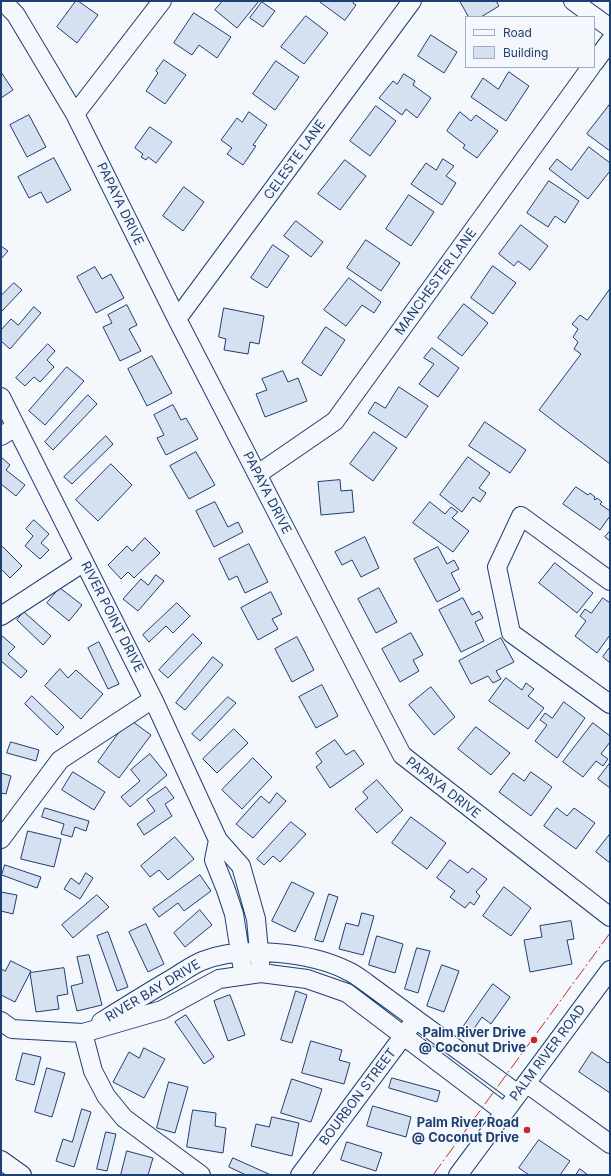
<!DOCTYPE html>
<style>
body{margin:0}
#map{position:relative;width:611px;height:1176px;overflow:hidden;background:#f4f7fb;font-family:Inter,sans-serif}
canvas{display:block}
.frame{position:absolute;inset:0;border:2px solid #1d3f73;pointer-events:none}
.legend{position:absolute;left:465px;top:16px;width:130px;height:52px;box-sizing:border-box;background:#f4f7fb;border:1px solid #9eadc5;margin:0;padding:5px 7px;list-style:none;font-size:12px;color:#1d3f73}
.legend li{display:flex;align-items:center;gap:8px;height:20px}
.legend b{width:20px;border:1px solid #9eadc5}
</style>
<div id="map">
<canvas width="611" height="1176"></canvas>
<div class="frame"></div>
<ul class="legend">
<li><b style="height:5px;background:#f4f7fb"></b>Road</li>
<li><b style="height:11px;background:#d5e0f0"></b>Building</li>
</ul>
</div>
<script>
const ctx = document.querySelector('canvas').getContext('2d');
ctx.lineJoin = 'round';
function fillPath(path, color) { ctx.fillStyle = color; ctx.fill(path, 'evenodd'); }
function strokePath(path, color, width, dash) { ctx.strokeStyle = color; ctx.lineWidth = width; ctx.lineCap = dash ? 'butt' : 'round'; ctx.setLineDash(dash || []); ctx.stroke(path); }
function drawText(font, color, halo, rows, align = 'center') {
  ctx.font = font + ' Inter,sans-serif'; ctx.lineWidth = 3; ctx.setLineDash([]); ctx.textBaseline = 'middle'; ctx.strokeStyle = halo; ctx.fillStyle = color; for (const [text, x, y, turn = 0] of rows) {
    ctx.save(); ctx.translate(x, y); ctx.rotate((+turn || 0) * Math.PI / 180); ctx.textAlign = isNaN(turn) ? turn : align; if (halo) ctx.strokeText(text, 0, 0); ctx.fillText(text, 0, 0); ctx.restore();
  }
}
const building = new Path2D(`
 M76 1H78L98 15 77 43 57 27Z
 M223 1H259L237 28 215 10Z
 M319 1H354L353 3 356 5 345 20Z
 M460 1H496L499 6 481 17H469Z
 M262 2 275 11 263 27 250 18Z
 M194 13 231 37 217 58 199 45 192 55 174 43Z
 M306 16 328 33 304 64 281 47Z
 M431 35 457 52 444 73 418 56Z
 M164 60 186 75 165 104 146 91 158 73 156 71Z
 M276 61 299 77 275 110 253 94Z
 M1 72 13 90 1 98Z
 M509 72 529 86 506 121 471 97 483 78 498 89Z
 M404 74 415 81 413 85 431 98 417 118 406 109 402 115 379 98 393 81 397 84Z
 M610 104V151L587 134Z
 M376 106 396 121 370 156 350 141Z
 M249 112 267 125 253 145 256 146 243 165 227 154 232 148 221 140 237 118 242 122Z
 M460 112 471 121 476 115 498 131 477 158 463 148 465 145 447 131Z
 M29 115 46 147 27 157 10 125Z
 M150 127 172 142 156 163 148 157 146 160 141 157 143 154 135 148Z
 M589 147 610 163V171L588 199 549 169 557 159 571 170Z
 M54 158 71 190 47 203 41 192 29 198 18 177Z
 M443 159 454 166 446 176 456 183 442 205 411 184 426 163 436 170Z
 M345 160 366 176 340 210 318 194Z
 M549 181 579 201 565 223 555 216 548 227 527 213Z
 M184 187 204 202 183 231 163 216Z
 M409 195 434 212 411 246 386 229Z
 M296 221 323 242 311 257 284 236Z
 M521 225 548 246 530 270 518 261 514 266 499 254Z
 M366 240 400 263 381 291 347 268Z
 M273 245 289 256 267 288 251 278Z
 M1 246 8 251 1 259Z
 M493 266 516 283 493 314 471 298Z
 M95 267 102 279 111 274 124 298 96 313 77 277Z
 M349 278 381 302 374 313 362 305 346 326 324 310Z
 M14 283 22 290 1 312V296Z
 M610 289V464L539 410 581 354 574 349 578 342 573 337 578 329 572 324 580 315 587 320Z
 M464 304 488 323 462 356 438 338Z
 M127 305 137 325 129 329 141 351 120 361 103 327 112 323 108 315Z
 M34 307 41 313 10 349 1 341V330L11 319 18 325Z
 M224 308 264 316 259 344 250 342 248 354 224 350 226 339 219 337Z
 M326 327 345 340 321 376 302 363Z
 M48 344 55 351 47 360 54 367 40 382 34 377 25 386 16 378Z
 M432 348 459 368 438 397 419 384 434 364 424 358Z
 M152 356 172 393 147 406 128 369Z
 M67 367 84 381 45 425 29 411Z
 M283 371 288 382 298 378 307 401 265 417 256 394 267 390 262 379Z
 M399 387 428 406 406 438 368 413 375 402 385 408Z
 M88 395 97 404 53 450 45 442Z
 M173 405 181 420 186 418 198 439 166 455 157 438 164 435 154 415Z
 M485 422 526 450 510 473 469 446Z
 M374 432 397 448 373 481 350 464Z
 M106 436 113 444 72 484 64 477Z
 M196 452 215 485 189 499 170 466Z
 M1 457 10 465 6 470 25 485 16 496 1 484Z
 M468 457 490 473 479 488 486 493 480 502 473 497 462 512 440 495Z
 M111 464 132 485 98 521 76 500Z
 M340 480 341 491 352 490 354 512 321 515 318 482Z
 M576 487 588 495 590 493 595 497 594 499 595 500 597 498 602 502 600 504 610 511V516L600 530 563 504Z
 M215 502 228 527 238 522 243 532 214 547 196 511Z
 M430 502 445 514 451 507 458 512 452 518 469 531 453 552 413 523Z
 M34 520 49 534 41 543 49 550 40 559 25 546 33 536 26 529Z
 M610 531V541L605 537Z
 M365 537 379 568 361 577 352 560 342 565 335 552Z
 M145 538 160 553 134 578 128 572 121 579 108 565 127 546 132 551Z
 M249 544 268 582 245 593 237 576 229 580 219 559Z
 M3 547 22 566 10 578 1 569V548Z
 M438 547 447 564 454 560 459 569 451 573 460 590 437 602 414 559Z
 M555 563 593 593 577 613 539 583Z
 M156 575 164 581 138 611 123 599 141 579 148 585Z
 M60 588 82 605 69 621 47 603Z
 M379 588 397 622 376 633 358 599Z
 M271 592 282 614 272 619 278 629 258 640 241 608Z
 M463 598 472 615 479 611 483 618 475 622 484 641 461 652 439 610Z
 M603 598 610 603V635L597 653 575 636 586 621 580 616 585 609 591 613Z
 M177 603 190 616 173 633 166 626 149 642 143 635Z
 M24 612 51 636 43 645 17 620Z
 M411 633 423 655 413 660 419 671 400 682 382 649Z
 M193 634 202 643 168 678 159 670Z
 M1 635 15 647 8 654 27 671 21 678 1 661Z
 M297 637 314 670 292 682 275 649Z
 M501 638 514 662 496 671 501 679 493 683 488 676 471 684 459 661Z
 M99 642 119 684 108 689 88 648Z
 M610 647V663L603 657Z
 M213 657 223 665 185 710 176 703Z
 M60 669 68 678 76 670 103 694 81 719 45 686Z
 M506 678 522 690 526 683 534 689 528 696 544 708 528 729 489 701Z
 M322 685 338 716 316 728 299 697Z
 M431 687 455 717 434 735 409 705Z
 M32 696 64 727 57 735 25 704Z
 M228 697 236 703 200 741 192 734Z
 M564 702 585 718 557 758 535 741 547 725 540 720 545 713 552 718Z
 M129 719 151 735 119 778 98 762Z
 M593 723 610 736V742L601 754 608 759 603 766 596 761 583 777 563 762Z
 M476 727 510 753 491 775 458 749Z
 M234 729 248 743 217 773 203 759Z
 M335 740 346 755 354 750 364 764 330 788 316 767 322 762 316 753Z
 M11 742 39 750 36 761 7 753Z
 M150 754 167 775 130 807 121 797 140 781 131 770Z
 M253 758 272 777 242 809 222 790Z
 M610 763V788L598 779Z
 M73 772 105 792 94 810 62 790Z
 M531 772 552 787 531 816 499 792 513 773 524 781Z
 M1 773 11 776 6 794 1 793Z
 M377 780 403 810 377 833 355 809 368 798 363 792Z
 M166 787 174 798 165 804 172 816 144 835 137 824 155 811 147 800Z
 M277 793 286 801 253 838 236 824 261 796 269 803Z
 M45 808 89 821 86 831 75 827 72 837 61 834 64 824 42 817Z
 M557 808 567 816 574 808 595 823 576 849 544 826Z
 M411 817 446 843 427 869 392 843Z
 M291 822 306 834 280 862 273 856 264 865 257 859Z
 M28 831 61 839 54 867 21 859Z
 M610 834V863L596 852Z
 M175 837 194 859 168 880 159 870 150 877 141 866Z
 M450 860 468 873 472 868 487 879 476 892 480 896 474 905 470 902 465 908 450 897 455 891 437 878Z
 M5 865 41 877 37 888 2 875Z
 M86 873 93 878 80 899 64 889 71 878 79 884Z
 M200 875 211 891 184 911 178 903 159 917 153 909Z
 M292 882 314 893 295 932 272 921Z
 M504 887 531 908 511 936 483 916Z
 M1 892 17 895 13 914 1 911Z
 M329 894 338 897 323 942 315 940Z
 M97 895 109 907 73 938 62 925Z
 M200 910 212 925 185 947 174 933Z
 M362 913 374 916 363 955 339 949 346 923 358 926Z
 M571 921 574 939 567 940 572 964 530 972 524 940 542 937 540 926Z
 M146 924 164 964 148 972 129 932Z
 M108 932 128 987 117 991 97 936Z
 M377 936 403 944 395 973 369 965Z
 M417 948 430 951 418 993 405 989Z
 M89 955 102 1005 77 1011 71 986 83 983 77 957Z
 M11 961 31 971 15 1002 1 995V969L5 971Z
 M442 965 459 971 444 1012 427 1006Z
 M64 968 68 994 57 996 59 1009 36 1012 30 973Z
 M493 984 510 997 491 1024 482 1017 469 1036 461 1030Z
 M296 991 307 995 292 1043 281 1040Z
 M230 995 245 1035 228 1041 214 1001Z
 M186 1015 214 1057 204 1064 175 1022Z
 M311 1041 342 1050 339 1060 350 1063 344 1084 302 1073Z
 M144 1048 165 1059 144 1098 113 1082 129 1052 139 1058Z
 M592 1052 608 1063 610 1061V1093L579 1072Z
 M23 1053 41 1057 34 1085 16 1080Z
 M47 1068 65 1073 52 1117 35 1112Z
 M392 1078 440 1091 437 1102 389 1088Z
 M292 1079 322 1089 311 1122 281 1113Z
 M169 1082 188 1087 175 1133 157 1128Z
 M373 1106 411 1117 406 1137 367 1126Z
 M82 1109 91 1112 74 1167 56 1161 63 1139 72 1142Z
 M193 1110 216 1113 215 1126 226 1128 223 1153 187 1147Z
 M272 1117 299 1123 292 1156 251 1146 256 1124 269 1127Z
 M106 1132 116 1134 107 1171 97 1169Z
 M539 1140 570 1161 560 1175H529L519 1168Z
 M347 1142 382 1153 376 1171 341 1160Z
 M127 1151 153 1158 148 1175H121Z
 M233 1158 271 1175H246L229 1167Z
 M580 1169 588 1175H576Z`);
const minor = new Path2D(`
 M3 1 16 15 75 114 177 319 402 755 610 917
 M573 1 610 28
 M594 63 610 41
 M75 114 162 1
 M177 319 412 1
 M1 397 153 699 218 840 241 866 256 919 261 973
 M1 436 16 427
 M258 474 335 421 591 67
 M610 581 521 516 497 567 511 633 610 704
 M1 616 84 562
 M1 839 60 760 153 699
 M218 840 214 860 226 890 234 914 242 965
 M1 1021 12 1029 83 1033 162 1010 219 979 261 973 307 979 347 993 504 1112
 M101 1022C125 1007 149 992 173 978 183 972 192 965 202 961 241 945 311 952 348 971 355 974 361 979 368 984L518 1094
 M83 1033 93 1071 106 1096 124 1118 201 1175
 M526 1083 610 1144
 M1 1160 22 1175
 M300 1175 410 1027
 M458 1175 610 970`);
const power = new Path2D(`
 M433 1175 610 933`);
const markers = [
 [534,1040,4,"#c62828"],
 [527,1130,4,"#c62828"]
];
const streetNames = [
 ["CELESTE LANE",295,160,-54],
 ["PAPAYA DRIVE",120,204,64],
 ["MANCHESTER LANE",436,282,-54],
 ["PAPAYA DRIVE",267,493,63],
 ["RIVER POINT DRIVE",112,617,63],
 ["PAPAYA DRIVE",443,788,38],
 ["RIVER BAY DRIVE",153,991,-31],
 ["PALM RIVER ROAD",548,1053,-53],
 ["BOURBON STREET",358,1097,-53]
];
const poiNames = [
 ["Palm River Drive",526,1033],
 ["@ Coconut Drive",526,1048],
 ["Palm River Road",519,1123],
 ["@ Coconut Drive",519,1138]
];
fillPath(building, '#d5e0f0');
strokePath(building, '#1d3f73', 1);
strokePath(minor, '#1d3f73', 20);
strokePath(minor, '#f4f7fb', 18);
strokePath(power, '#c62828', 1, [14, 3, 2, 3]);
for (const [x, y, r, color] of markers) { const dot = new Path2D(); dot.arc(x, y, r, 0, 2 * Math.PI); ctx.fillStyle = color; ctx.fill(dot); strokePath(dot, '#f4f7fb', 1.5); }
drawText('13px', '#1d3f73', '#f4f7fb', streetNames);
drawText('bold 13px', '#1d3f73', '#f4f7fb', poiNames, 'right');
</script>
